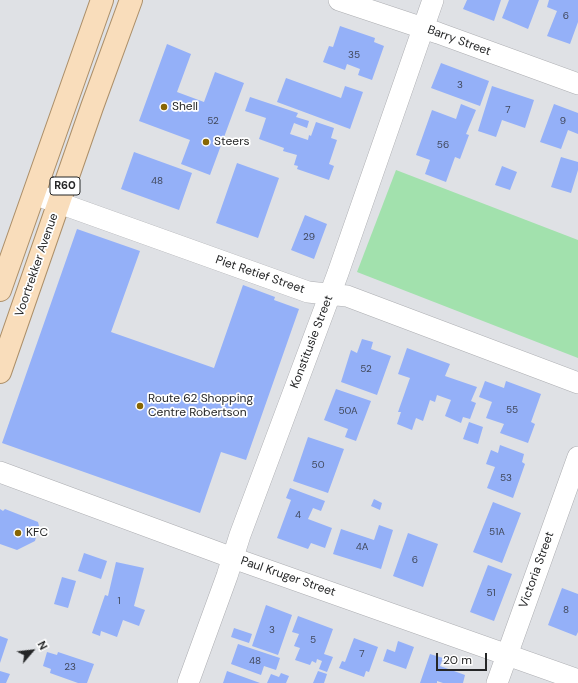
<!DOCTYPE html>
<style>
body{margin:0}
#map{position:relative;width:578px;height:683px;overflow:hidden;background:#dfe1e5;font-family:"DM Sans",sans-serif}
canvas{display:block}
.north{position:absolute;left:12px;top:631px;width:40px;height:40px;-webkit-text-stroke:3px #fff;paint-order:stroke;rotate:62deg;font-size:11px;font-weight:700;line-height:16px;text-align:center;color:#252627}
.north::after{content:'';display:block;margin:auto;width:14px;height:18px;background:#252627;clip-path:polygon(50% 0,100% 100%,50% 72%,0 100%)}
.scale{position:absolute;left:436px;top:653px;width:51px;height:18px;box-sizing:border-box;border:2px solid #252627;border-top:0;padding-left:5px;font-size:12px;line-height:14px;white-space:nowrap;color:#252627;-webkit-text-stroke:3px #fff;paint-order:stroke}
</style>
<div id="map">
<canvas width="578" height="683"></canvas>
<div class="north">N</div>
<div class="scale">20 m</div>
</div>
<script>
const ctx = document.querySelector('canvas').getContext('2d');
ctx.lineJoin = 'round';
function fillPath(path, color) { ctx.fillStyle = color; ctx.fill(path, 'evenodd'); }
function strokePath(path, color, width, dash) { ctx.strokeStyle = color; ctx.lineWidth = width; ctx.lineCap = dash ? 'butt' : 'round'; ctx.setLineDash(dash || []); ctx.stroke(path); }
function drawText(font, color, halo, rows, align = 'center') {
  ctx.font = font + ' "DM Sans",sans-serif'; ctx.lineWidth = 3.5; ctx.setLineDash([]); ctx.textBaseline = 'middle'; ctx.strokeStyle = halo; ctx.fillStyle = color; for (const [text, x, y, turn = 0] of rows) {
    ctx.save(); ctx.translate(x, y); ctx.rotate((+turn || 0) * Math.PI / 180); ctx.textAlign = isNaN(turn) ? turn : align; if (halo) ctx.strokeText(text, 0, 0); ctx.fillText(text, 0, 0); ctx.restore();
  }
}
const green = new Path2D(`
 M396 170 578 240V358L357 272Z`);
const building = new Path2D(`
 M467 0H501L494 21 463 9Z
 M509 0H539L528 29 502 18Z
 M549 0H578V22L570 44 547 36 557 11 547 7Z
 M340 26 375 38 374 42 384 46 372 80 358 75 360 69 347 64 345 70 323 62 329 46 333 47Z
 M167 44 191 54 177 92 204 102 215 72 244 83 210 175 181 164 190 140 139 121Z
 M441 63 489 81 480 106 431 88Z
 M286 78 341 98 345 86 363 92 350 129 277 102Z
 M492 86 534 100 525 128 502 120 496 137 478 131Z
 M250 97 298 113 296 117 309 121 307 128 294 123 290 134 308 140 309 135 311 136 316 122 334 128 331 138 337 140 329 164 334 166 329 180 297 169 298 166 294 165 297 155 283 151 284 148 259 139 266 118 245 111Z
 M461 104 476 110 466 134 469 135 460 159 455 157 446 182 425 174 430 160 416 155 432 110 456 119Z
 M554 104 578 113V134L568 130 561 149 540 142Z
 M134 152 192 173 179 210 121 189Z
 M561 157 578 162V170L571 193 551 187Z
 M237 163 279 178 258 238 216 223Z
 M502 166 517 172 510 190 495 185Z
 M305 215 327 224 314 259 291 250Z
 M77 229 140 251 111 332 214 368 243 285 275 297 274 300 299 309 246 460 221 452 200 513 2 443Z
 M362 339 373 342 371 349 391 356 377 395 341 382 351 350 357 353Z
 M407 348 450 364 445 376 477 387 471 401 476 403 470 419 463 417 461 423 445 416 451 400 437 395 435 402 430 400 423 421 416 418 412 430 397 424 401 412H398L410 378 398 374Z
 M485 381 504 388 506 381 541 394 531 422 535 424 528 443 500 433 504 424 486 418 492 402 479 397Z
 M336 389 371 401 356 441 345 437 348 429 324 420Z
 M469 422 483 427 478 444 463 439Z
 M308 437 344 449 328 493 293 481Z
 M500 445 524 454 522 462 525 464 513 498 487 488 495 467 486 464 491 450 498 453Z
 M290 488 325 501 321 511 313 508 308 519 332 528 325 548 311 543 308 549 277 538 291 500 286 498Z
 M374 499 382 503 380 510 371 506Z
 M493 502 521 513 502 563 473 552Z
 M0 509 3 511 5 509 38 522 39 526 35 541 17 550 0 544Z
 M379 525 393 530 381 569 333 554 341 529 374 540Z
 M408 533 438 544 423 587 393 576Z
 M84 553 107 561 101 579 78 571Z
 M116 562 144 568 134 606 145 610 139 626 123 620 117 637 101 631 100 636 92 633 105 595 108 596Z
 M488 565 512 574 494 621 470 612Z
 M62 577 76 581 68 608 54 604Z
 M562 588 578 594V632L576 636 548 625Z
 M266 605 292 615 278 655 252 646Z
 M298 616 333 629 324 654 333 657 327 672 319 669 322 661 317 659 316 663 312 661 310 665 295 660 300 648 294 646 299 634 292 632Z
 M234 628 252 634 249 643 231 637Z
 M0 636 8 639 0 663Z
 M354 638 378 647 369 672 366 671 364 677 339 668 342 661 345 662Z
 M398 641 414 647 406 669 383 661 387 649 395 652Z
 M238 644 280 658 276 670 264 666 261 675 231 664Z
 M47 652 57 655 58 652 94 664 87 683H78L50 673 51 669 43 666Z
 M430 654 443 658 440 666 465 675 463 683H443L437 681V683H420Z
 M0 671 10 674 6 683H0Z
 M227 671 260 683H223Z
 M318 671 327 674 324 683H313Z
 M281 673 289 676 286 683H267L271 674 279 677Z`);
const minor = new Path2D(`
 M339 0 438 33 578 84
 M34 194 308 292 347 296 578 383
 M0 472 233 558 578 680
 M188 683 227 576 240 535 338 273 433 0
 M497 683 578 457`);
const major = new Path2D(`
 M0 290 102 0
 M0 372 92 107 131 0`);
const markers = [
 [164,107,4,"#886603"],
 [206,142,4,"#886603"],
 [140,406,4,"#886603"],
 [18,533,4,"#886603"]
];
const numberNames = [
 ["6",566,16],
 ["35",354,55],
 ["3",460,85],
 ["7",508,110],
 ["52",213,121],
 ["9",563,121],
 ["56",443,145],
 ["48",157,181],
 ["29",309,237],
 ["52",366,369],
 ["55",512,410],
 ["50A",348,411],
 ["50",318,465],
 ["53",506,478],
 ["4",298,515],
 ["51A",497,532],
 ["4A",362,547],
 ["6",415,560],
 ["51",491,593],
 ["1",119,601],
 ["8",566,610],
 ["3",272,630],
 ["5",313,640],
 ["7",362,654],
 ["48",255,661],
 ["23",70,667]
];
const shields = [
 [65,186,30]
];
const shieldNames = [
 ["R60",65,186]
];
const streetNames = [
 ["Barry Street",459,41,20],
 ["Voortrekker Avenue",37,265,-71],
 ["Piet Retief Street",260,275,19],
 ["Konstitusie Street",312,342,-69],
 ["Victoria Street",537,570,-70],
 ["Paul Kruger Street",288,577,19]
];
const poiNames = [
 ["Shell",172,107],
 ["Steers",214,142],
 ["Route 62 Shopping",148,399],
 ["Centre Robertson",148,413],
 ["KFC",26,533]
];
fillPath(green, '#a2e1ad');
fillPath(building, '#94b0f8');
strokePath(minor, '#acadb1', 22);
strokePath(major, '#ac8f69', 24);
strokePath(minor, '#fff', 21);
strokePath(major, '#f9ddbb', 22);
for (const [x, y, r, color] of markers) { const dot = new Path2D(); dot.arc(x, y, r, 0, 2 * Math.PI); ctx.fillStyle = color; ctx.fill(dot); strokePath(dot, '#fff', 1.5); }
drawText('10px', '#41485b', null, numberNames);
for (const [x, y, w] of shields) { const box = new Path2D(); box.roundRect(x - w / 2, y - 9, w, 18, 3); ctx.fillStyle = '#fff'; ctx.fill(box); strokePath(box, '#252627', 1); }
drawText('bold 11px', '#252627', null, shieldNames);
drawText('12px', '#252627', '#fff', streetNames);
drawText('12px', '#252627', '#fff', poiNames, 'left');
</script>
